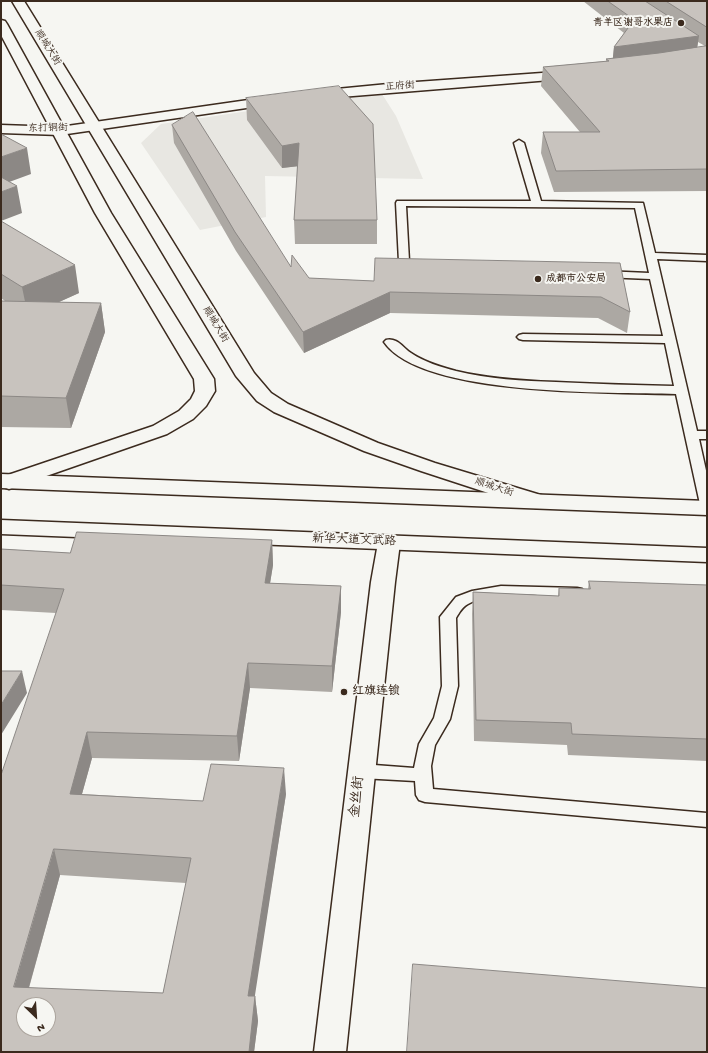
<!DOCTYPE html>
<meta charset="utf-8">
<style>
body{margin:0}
#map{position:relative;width:708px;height:1053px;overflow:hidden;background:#f6f6f2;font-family:"Gochi Hand",sans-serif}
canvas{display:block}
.frame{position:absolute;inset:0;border:2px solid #3b2a1e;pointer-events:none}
.north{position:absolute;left:16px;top:997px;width:40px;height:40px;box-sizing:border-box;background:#f6f6f2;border:1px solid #aba49d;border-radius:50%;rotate:155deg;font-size:11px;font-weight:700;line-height:16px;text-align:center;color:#3b2a1e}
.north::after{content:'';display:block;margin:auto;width:14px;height:18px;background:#3b2a1e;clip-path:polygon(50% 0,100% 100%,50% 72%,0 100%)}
</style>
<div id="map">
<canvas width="708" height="1053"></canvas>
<div class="frame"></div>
<div class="north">N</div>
</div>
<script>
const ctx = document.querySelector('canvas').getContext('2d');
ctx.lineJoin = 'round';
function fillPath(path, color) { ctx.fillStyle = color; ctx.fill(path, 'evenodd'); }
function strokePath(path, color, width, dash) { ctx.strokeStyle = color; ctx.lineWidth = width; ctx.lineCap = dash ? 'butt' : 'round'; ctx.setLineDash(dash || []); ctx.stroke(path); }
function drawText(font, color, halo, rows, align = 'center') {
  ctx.font = font + ' "Gochi Hand","LXGW WenKai TC",sans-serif'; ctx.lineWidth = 4; ctx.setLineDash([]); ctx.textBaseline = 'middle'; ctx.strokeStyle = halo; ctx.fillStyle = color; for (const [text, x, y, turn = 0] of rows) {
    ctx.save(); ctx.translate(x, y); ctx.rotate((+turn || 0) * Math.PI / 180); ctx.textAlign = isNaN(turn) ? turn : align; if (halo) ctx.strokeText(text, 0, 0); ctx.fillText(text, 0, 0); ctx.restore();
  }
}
const built = new Path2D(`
 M382 94 396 116 423 179 265 176 266 217 200 230 141 143 161 124 342 97Z`);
const service = new Path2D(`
 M519 140 524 143 541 201 643 203 655 253 707 255V261L657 259 697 431H707V439H699L707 475V508L702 507 700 504 676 394C612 392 422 397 384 342L386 340C397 337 403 348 411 353 424 362 441 367 456 371 489 379 523 381 556 382 595 384 635 385 674 386L665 343 523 340 519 339 517 337 519 335 523 334 663 336 650 279 603 277 598 274 603 271 649 273 635 208 406 206 409 261 415 264 423 265 424 267 423 269H409L399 262 396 203 397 201H531L514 143Z
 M501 586 577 588 582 589 584 593 582 597 577 598C546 596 495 588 468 604 462 607 459 613 456 618L458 686 450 719 435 745 431 766 433 789 707 813V827L425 802 419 800 416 795 415 781 361 778 355 776 352 771 355 766 361 764 414 768 419 744 434 718 442 686 440 617 456 597 472 591Z`);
const minor = new Path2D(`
 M570 71 575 72 577 75 575 78 316 99 311 98 309 95 311 92 316 91 388 84Z
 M276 96 281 97 283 100 281 103 60 135 1 133V125L60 127Z
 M389 536 397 538 400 543 395 582 346 1052H314L371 582 378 543 381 538Z`);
const secondary = new Path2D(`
 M12 1H24L254 373 271 393 288 404 378 443 435 463 544 496 547 501 544 506 536 508 528 506 421 471 364 451 274 412 257 401 236 376Z
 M1 20 5 21 7 24 111 213 214 379 215 391 206 406 193 419 167 434 9 489 1 486 2 477 153 426 179 411 191 399 195 391 194 379 95 213 1 35Z`);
const primary = new Path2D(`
 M1 474 707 501V515L1 488Z
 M1 520 707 548V562L1 534Z`);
const wall = new Path2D(`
 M583 1H707V191L554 192 541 153 543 132H580L541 86 543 67 606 61V59L613 58 614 47 624 33ZM698 42 705 46 697 48Z
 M246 98 377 220V244H295L294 220 298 166 282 168 247 120Z
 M172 125 291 267 309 278 374 281 620 263 630 312 627 333 598 318 390 313 304 353 236 251 174 143Z
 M1 221 79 293 59 302 101 303 105 332 71 428 1 427V301H5L1 298Z
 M272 540 273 565 270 583 341 586V612L332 692 250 688 239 761 92 758 82 794 203 801 286 794 254 996H255L258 1021 254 1052H1L56 613 1 610V549L70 553ZM60 875 186 883 163 993 29 988Z
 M589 581 707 585V761L568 755 567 745 474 741 472 614 473 592 558 596 559 588 588 589Z`);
const shadedWall = new Path2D(`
 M699 36 696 55 612 66 614 47Z
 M299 143 300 166 282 168V146Z
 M27 148 31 174 1 185V157Z
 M17 186 22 213 1 221V192Z
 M75 265 79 293 28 316 22 287Z
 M390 292V313L304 353 303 332Z
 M101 303 105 332 71 428 66 398Z
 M272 540 273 565 266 608 265 583Z
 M341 586V612L332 692V666Z
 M248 663 250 688 239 761 237 736Z
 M22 671 27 693 1 735V705Z
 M87 732 92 758 75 819 70 794Z
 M284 768 286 794 251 1021 248 996Z
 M54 849 60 875 22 1012 14 987Z
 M255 996 258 1021 254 1052H249Z`);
const building = new Path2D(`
 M608 1H645L699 36 614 47 634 20Z
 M666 1H707V27Z
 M707 46V169L556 171 543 132H600L543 67 609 61 606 59 659 53Z
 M339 86 373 124 377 220H294L299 143 282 146 246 98Z
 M193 112 291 267 292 255 309 278 374 281 375 258 620 263 630 312 601 297 390 292 303 332 235 232 172 125Z
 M1 134 27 148 1 157Z
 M1 177 17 186 1 192Z
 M1 221 75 265 22 287 1 274Z
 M1 301 101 303 66 398 1 396Z
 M77 532 272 540 265 583 341 586 332 666 248 663 237 736 87 732 70 794 203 801 211 764 284 768 248 996H255L249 1052H1V775L64 589 1 585V549L70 553ZM54 849 191 858 163 993 14 987ZM24 1005H48V1029H24Z
 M589 581 707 585V739L572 734 571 723 476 720 473 592 559 596V588L590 589Z
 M1 671H22L1 705Z
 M413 964 707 988V1052H407Z`);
const markers = [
 [681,23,4,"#3b2a1e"],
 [538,279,4,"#3b2a1e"],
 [344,692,4,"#3b2a1e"]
];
const farPoinames = [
 ["青羊区谢哥水果店",673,23],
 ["成都市公安局",546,279,"left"]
];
const farStreetnames = [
 ["顺城大街",47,48,58],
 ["正府街",400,87,-4],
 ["东打铜街",48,129,-1],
 ["顺城大街",215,325,59],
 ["顺城大街",494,488,18]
];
const streetNames = [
 ["新华大道文武路",354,541,2]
];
const poiNames = [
 ["红旗连锁",352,692]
];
const nearStreetnames = [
 ["金丝街",358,797,-84]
];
fillPath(built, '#e8e7e2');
strokePath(service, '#3b2a1e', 3);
strokePath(minor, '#3b2a1e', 3);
strokePath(secondary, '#3b2a1e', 3);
strokePath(primary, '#3b2a1e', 3);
fillPath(service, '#f6f6f2');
fillPath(minor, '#f6f6f2');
fillPath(secondary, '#f6f6f2');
fillPath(primary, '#f6f6f2');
fillPath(wall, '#aca8a3');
fillPath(shadedWall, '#8c8885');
fillPath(building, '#c8c3be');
strokePath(building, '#8c8885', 1);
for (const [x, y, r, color] of markers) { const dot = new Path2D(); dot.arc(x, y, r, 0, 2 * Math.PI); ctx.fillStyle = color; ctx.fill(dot); strokePath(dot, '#f6f6f2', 1.5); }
drawText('bold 10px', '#3b2a1e', '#f6f6f2', farPoinames, 'right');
drawText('10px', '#3b2a1e', '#f6f6f2', farStreetnames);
drawText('12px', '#3b2a1e', '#f6f6f2', streetNames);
drawText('bold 12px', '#3b2a1e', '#f6f6f2', poiNames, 'left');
drawText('14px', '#3b2a1e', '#f6f6f2', nearStreetnames);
</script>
